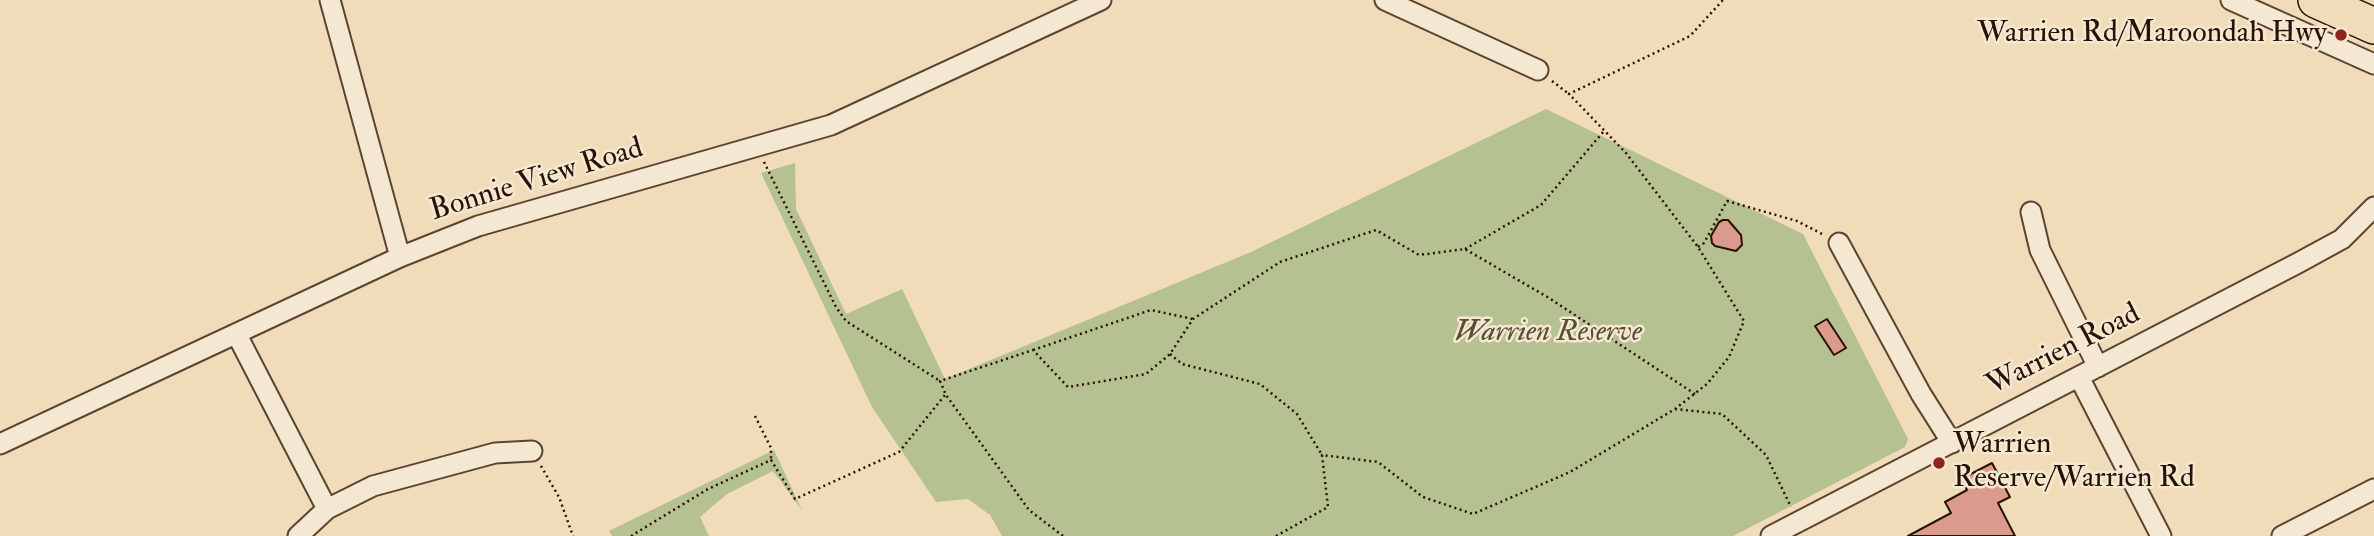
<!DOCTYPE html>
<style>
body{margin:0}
canvas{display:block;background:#f0dcb9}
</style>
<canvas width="2374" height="536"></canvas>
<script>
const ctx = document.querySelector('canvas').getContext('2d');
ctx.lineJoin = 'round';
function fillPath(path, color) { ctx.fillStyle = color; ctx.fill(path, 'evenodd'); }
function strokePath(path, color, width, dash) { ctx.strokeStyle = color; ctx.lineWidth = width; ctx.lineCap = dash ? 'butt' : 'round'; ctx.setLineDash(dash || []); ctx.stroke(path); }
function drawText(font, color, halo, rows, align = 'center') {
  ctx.font = font + ' "IM FELL Double Pica",serif'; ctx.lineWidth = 5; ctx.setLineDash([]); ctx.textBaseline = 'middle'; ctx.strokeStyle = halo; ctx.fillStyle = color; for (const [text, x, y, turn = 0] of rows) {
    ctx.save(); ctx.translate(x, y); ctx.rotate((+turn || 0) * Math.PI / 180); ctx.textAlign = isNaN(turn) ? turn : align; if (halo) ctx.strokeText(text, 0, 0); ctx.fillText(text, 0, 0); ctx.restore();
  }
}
const green = new Path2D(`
 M1546 109 1803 234 1908 439 1905 447 1733 536H1002L990 515 968 499 936 502 872 407 761 173 795 163 796 209 846 314 902 289 945 379 1251 252Z
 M774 450 802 510 773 471 727 494 700 517 709 536H612L609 531Z`);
const building = new Path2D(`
 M1723 220H1728L1741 235 1742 245 1736 251 1715 246 1712 243 1711 236 1719 222Z
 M1827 319 1846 348 1834 355 1815 326Z
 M1992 463 2010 497 1998 503 2015 536H1908L1951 513 1945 502 1967 490 1961 479Z`);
const path = new Path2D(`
 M1552 81 1569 94
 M764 162 836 307 846 321 940 381
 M1698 247 1704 243 1727 201 1797 221 1824 235
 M1465 249 1541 205 1604 131
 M1033 350 1151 310 1193 319
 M1170 354 1182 364 1260 384 1297 414 1322 455
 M1675 409 1722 414 1766 455 1791 507
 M755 416 771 448V460
 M541 466 559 497 573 536
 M631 536 708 489 771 460 795 499 899 452 945 395
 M1063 536 1029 510 946 395 940 381 1033 350 1068 387 1146 374 1170 354 1193 319 1280 262 1376 230 1419 255 1465 249 1549 298 1695 394
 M1276 536 1328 507 1322 455 1378 462 1423 497 1473 514 1570 472 1675 409 1707 384 1729 357 1744 321 1698 247 1626 153 1569 94 1690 36 1723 0`);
const street = new Path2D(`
 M330 0 400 257
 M1385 0 1538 70
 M2231 0 2374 64
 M2031 212 2040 250 2098 367
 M1839 243 1921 394 1952 443
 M237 335 327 509
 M2079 377 2161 536
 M0 444 400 257 478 226 831 125 1101 0
 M298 536 327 509 373 486 495 453 532 451
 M1771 536 2298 263 2342 239 2374 207
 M2282 536 2374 489`);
const highway = new Path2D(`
 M2316 0 2374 26`);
const markers = [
 [2341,35,7,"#8f2418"],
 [1939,463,7,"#8f2418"]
];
const poiNames = [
 ["Warrien Rd/Maroondah Hwy",2327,35],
 ["Warrien",1953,446,"left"],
 ["Reserve/Warrien Rd",1953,480,"left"]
];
const streetNames = [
 ["Bonnie View Road",537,181,-17],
 ["Warrien Road",2064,351,-27]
];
const parkNames = [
 ["Warrien Reserve",1548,334]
];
fillPath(green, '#b6c191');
fillPath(building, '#db9b8c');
strokePath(building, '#291104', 2);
strokePath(street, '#5b4431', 23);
strokePath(highway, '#291104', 38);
strokePath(path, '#291104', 2.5, [2, 3.5]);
strokePath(street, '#f5e8d2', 19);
strokePath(highway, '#f0dcb9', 35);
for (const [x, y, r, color] of markers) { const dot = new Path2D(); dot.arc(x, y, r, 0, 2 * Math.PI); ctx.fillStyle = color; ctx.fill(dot); strokePath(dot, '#f5e8d2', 2.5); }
drawText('30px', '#291104', '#f5e8d2', poiNames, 'right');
drawText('30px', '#291104', '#f5e8d2', streetNames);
drawText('italic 30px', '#5a4f35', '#f5e8d2', parkNames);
</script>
